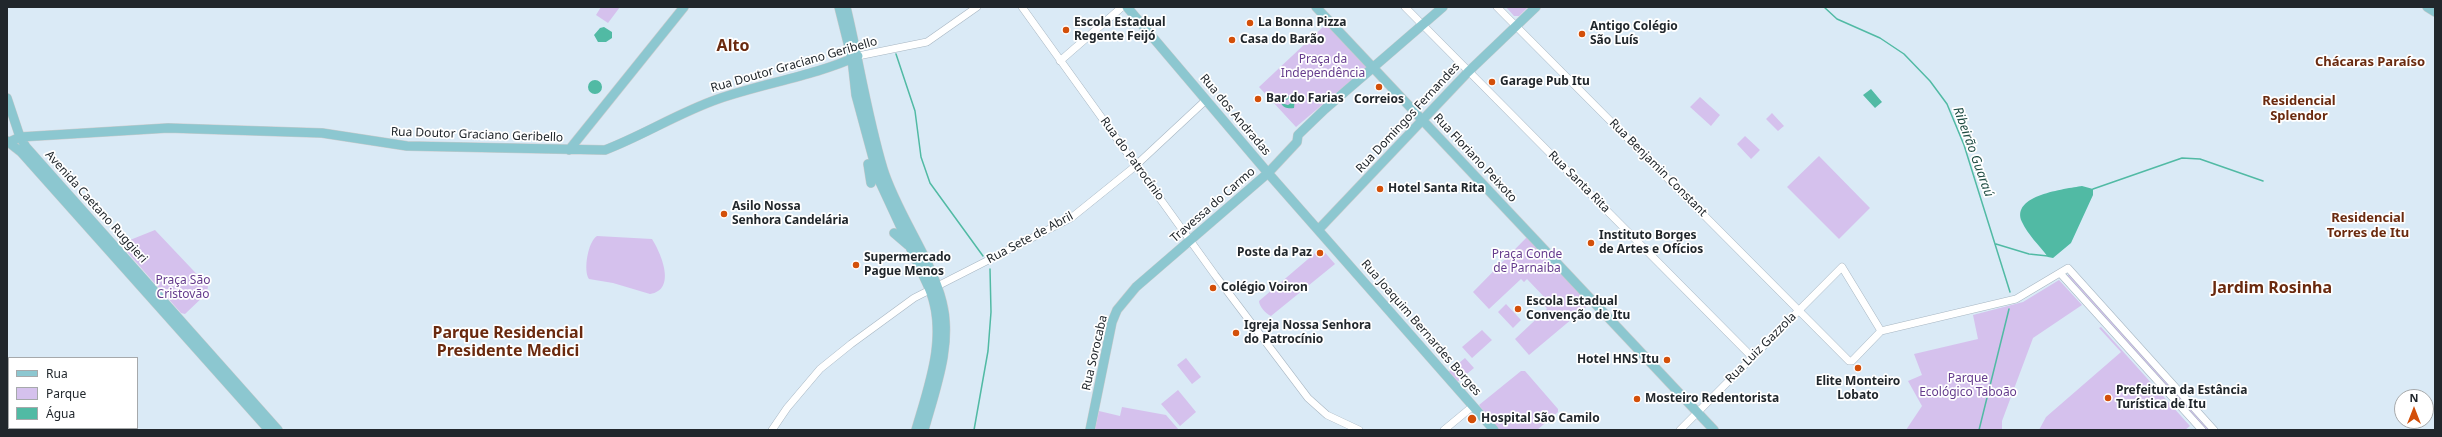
<!DOCTYPE html>
<meta charset="utf-8">
<style>
body{margin:0}
#map{position:relative;width:2442px;height:437px;overflow:hidden;background:#daeaf6;font-family:"Noto Sans",sans-serif}
canvas{display:block}
.frame{position:absolute;inset:0;border:8px solid #21272c;pointer-events:none}
.legend{position:absolute;left:8px;top:357px;width:130px;height:72px;box-sizing:border-box;background:#fff;border:1px solid #a6a9ab;margin:0;padding:5px 7px;list-style:none;font-size:12px;color:#21272c}
.legend li{display:flex;align-items:center;gap:8px;height:20px}
.legend b{width:20px;border:1px solid #a6a9ab}
.north{position:absolute;left:2394px;top:389px;width:40px;height:40px;box-sizing:border-box;background:#fff;border:1px solid #a6a9ab;border-radius:50%;rotate:0deg;font-size:11px;font-weight:700;line-height:16px;text-align:center;color:#21272c}
.north::after{content:'';display:block;margin:auto;width:14px;height:18px;background:#d34f09;clip-path:polygon(50% 0,100% 100%,50% 72%,0 100%)}
</style>
<div id="map">
<canvas width="2442" height="437"></canvas>
<div class="frame"></div>
<ul class="legend">
<li><b style="height:5px;background:#8cc7d0"></b>Rua</li>
<li><b style="height:11px;background:#d5c1ed"></b>Parque</li>
<li><b style="height:11px;background:#51baa4"></b>Água</li>
</ul>
<div class="north">N</div>
</div>
<script>
const ctx = document.querySelector('canvas').getContext('2d');
ctx.lineJoin = 'round';
function fillPath(path, color) { ctx.fillStyle = color; ctx.fill(path, 'evenodd'); }
function strokePath(path, color, width, dash) { ctx.strokeStyle = color; ctx.lineWidth = width; ctx.lineCap = dash ? 'butt' : 'round'; ctx.setLineDash(dash || []); ctx.stroke(path); }
function drawText(font, color, halo, rows, align = 'center') {
  ctx.font = font + ' "Noto Sans",sans-serif'; ctx.lineWidth = 3.5; ctx.setLineDash([]); ctx.textBaseline = 'middle'; ctx.strokeStyle = halo; ctx.fillStyle = color; for (const [text, x, y, turn = 0] of rows) {
    ctx.save(); ctx.translate(x, y); ctx.rotate((+turn || 0) * Math.PI / 180); ctx.textAlign = isNaN(turn) ? turn : align; if (halo) ctx.strokeText(text, 0, 0); ctx.fillText(text, 0, 0); ctx.restore();
  }
}
const green = new Path2D(`
 M601 7H620L608 23 596 15Z
 M1506 7H1528L1519 16H1514Z
 M1324 26H1329L1367 67 1296 127 1259 87Z
 M1700 97 1720 115 1711 126 1690 107Z
 M1772 113 1784 126 1778 131 1766 119Z
 M1745 136 1760 150 1751 159 1737 144Z
 M1819 156 1870 208 1839 239 1787 187Z
 M155 230 208 286 207 293 185 314 181 313 120 244Z
 M597 236 652 239C661 253 677 290 650 294L613 283 589 279C583 271 588 241 597 236Z
 M1528 236 1591 303 1529 355 1515 339 1547 309 1545 306 1549 302 1527 279 1524 282 1521 279 1489 309 1473 292Z
 M1321 248 1335 264 1271 316C1266 314 1259 306 1259 301Z
 M2067 275H2070L2211 430H2204Z
 M2059 280 2082 305 2033 338 2002 421V430H1906L1922 406 1908 381 1922 375 1914 354 1978 339 1973 315 2023 302Z
 M1506 304 1521 320 1513 328 1498 312Z
 M2101 327 2190 426 2185 430H2039L2046 417 2121 352 2099 328Z
 M1482 330 1492 340 1472 358 1462 347Z
 M1186 358 1201 377 1192 384 1177 365Z
 M1465 358 1474 368 1456 383 1447 373Z
 M1521 371H1525L1558 409V412L1537 430H1498L1479 405Z
 M1178 390 1196 412 1180 426 1161 404Z
 M1122 407 1166 415 1179 430H1095L1099 411 1120 416Z`);
const water = new Path2D(`
 M604 27 612 32V38L606 42H598L594 35 600 28Z
 M588 87a7 7 0 1 1 14 0a7 7 0 1 1-14 0Z
 M1871 89 1882 102 1875 108 1863 95Z
 M1284 95 1295 98 1294 108C1289 109 1283 108 1281 103L1288 105 1291 103 1289 99 1282 101Z
 M2082 186 2093 189V195L2071 243 2053 258 2048 257C2039 245 2028 235 2022 222 2010 195 2065 189 2082 186Z`);
const stream = new Path2D(`
 M1824 7 1837 19 1880 38 1904 54 1930 81 1947 104 1964 145 2010 292
 M896 54 915 111 921 157 930 183 983 256
 M2093 189 2182 158 2200 159 2263 181
 M1996 244 2029 254 2048 256
 M974 430 988 351 991 312 990 269
 M1979 430 2009 309`);
const minor = new Path2D(`
 M1022 7 1215 275 1308 398 1327 415 1359 430
 M1405 7 1752 357
 M1497 7 1849 361H1852L1881 331 2016 299 2068 268 2214 430
 M858 56 927 42 977 7
 M1060 61 1122 7
 M2060 273 2202 430
 M772 430 787 408 820 369 851 344 914 298 1071 218 1133 168 1206 100
 M1444 430 1473 406
 M1680 430 1842 267 1881 331`);
const major = new Path2D(`
 M839 7 852 59 856 95 879 180 930 290C948 336 929 385 916 430
 M846 7C859 61 867 116 883 169 897 214 931 258 942 302 953 344 935 390 924 430
 M1127 7 1268 173 1494 430
 M1316 7 1714 430
 M2427 7 2435 12
 M7 98 20 137 26 147 278 430
 M7 141 21 152 269 430
 M7 143 20 137 168 128 322 133 407 146 605 150C644 135 678 113 718 99 764 83 814 76 858 56
 M569 150 684 7
 M868 164 871 183
 M1319 229 1468 72 1536 7
 M894 233 908 245
 M1090 430 1112 322 1117 310 1136 287 1268 173 1297 142 1298 135 1325 109 1443 7`);
const markers = [
 [1250,23,4,"#d34f09"],
 [1066,30,4,"#d34f09"],
 [1582,34,4,"#d34f09"],
 [1232,40,4,"#d34f09"],
 [1492,82,4,"#d34f09"],
 [1379,87,4,"#d34f09"],
 [1258,99,4,"#d34f09"],
 [1380,189,4,"#d34f09"],
 [724,214,4,"#d34f09"],
 [1591,243,4,"#d34f09"],
 [1320,253,4,"#d34f09"],
 [856,265,4,"#d34f09"],
 [1213,288,4,"#d34f09"],
 [1518,309,4,"#d34f09"],
 [1236,333,4,"#d34f09"],
 [1667,360,4,"#d34f09"],
 [1858,368,4,"#d34f09"],
 [2108,398,4,"#d34f09"],
 [1637,399,4,"#d34f09"],
 [1472,419,5,"#d34f09"]
];
const poiNames = [
 ["Escola Estadual",1074,23],
 ["Regente Feijó",1074,37],
 ["La Bonna Pizza",1258,23],
 ["Antigo Colégio",1590,27],
 ["São Luís",1590,41],
 ["Casa do Barão",1240,40],
 ["Garage Pub Itu",1500,82],
 ["Bar do Farias",1266,99],
 ["Correios",1379,100,"center"],
 ["Hotel Santa Rita",1388,189],
 ["Asilo Nossa",732,207],
 ["Senhora Candelária",732,221],
 ["Instituto Borges",1599,236],
 ["de Artes e Ofícios",1599,250],
 ["Poste da Paz",1312,253,"right"],
 ["Supermercado",864,258],
 ["Pague Menos",864,272],
 ["Colégio Voiron",1221,288],
 ["Escola Estadual",1526,302],
 ["Convenção de Itu",1526,316],
 ["Igreja Nossa Senhora",1244,326],
 ["do Patrocínio",1244,340],
 ["Hotel HNS Itu",1659,360,"right"],
 ["Elite Monteiro",1858,382,"center"],
 ["Lobato",1858,396,"center"],
 ["Prefeitura da Estância",2116,391],
 ["Turística de Itu",2116,405],
 ["Mosteiro Redentorista",1645,399],
 ["Hospital São Camilo",1481,419]
];
const parkNames = [
 ["Praça da",1323,60],
 ["Independência",1323,74],
 ["Praça Conde",1527,255],
 ["de Parnaiba",1527,269],
 ["Praça São",183,281],
 ["Cristovão",183,295],
 ["Parque",1968,379],
 ["Ecológico Taboão",1968,393]
];
const streetNames = [
 ["Rua Doutor Graciano Geribello",794,65,-16],
 ["Rua dos Andradas",1235,115,50],
 ["Rua Domingos Fernandes",1408,118,-47],
 ["Rua Doutor Graciano Geribello",477,135,2],
 ["Rua Floriano Peixoto",1475,158,47],
 ["Rua do Patrocínio",1132,159,54],
 ["Rua Benjamin Constant",1658,168,45],
 ["Rua Santa Rita",1579,182,45],
 ["Travessa do Carmo",1213,205,-41],
 ["Avenida Caetano Ruggieri",96,207,48],
 ["Rua Sete de Abril",1030,238,-28],
 ["Rua Joaquim Bernardes Borges",1421,328,49],
 ["Rua Luiz Gazzola",1761,348,-45],
 ["Rua Sorocaba",1095,353,-77]
];
const neighbourhoodNames = [
 ["Chácaras Paraíso",2370,62],
 ["Residencial",2299,101],
 ["Splendor",2299,116],
 ["Residencial",2368,218],
 ["Torres de Itu",2368,233]
];
const waterNames = [
 ["Ribeirão Guaraú",1973,152,70]
];
const districtNames = [
 ["Alto",733,46],
 ["Jardim Rosinha",2272,288],
 ["Parque Residencial",508,333],
 ["Presidente Medici",508,351]
];
fillPath(green, '#d5c1ed');
fillPath(water, '#51baa4');
strokePath(stream, '#51baa4', 1.5);
strokePath(minor, '#a7b6c2', 8);
strokePath(major, '#cacbcc', 10);
strokePath(minor, '#fff', 7);
strokePath(major, '#8cc7d0', 9);
for (const [x, y, r, color] of markers) { const dot = new Path2D(); dot.arc(x, y, r, 0, 2 * Math.PI); ctx.fillStyle = color; ctx.fill(dot); strokePath(dot, '#fff', 1.5); }
drawText('bold 12px', '#21272c', '#fff', poiNames, 'left');
drawText('12px', '#653c8d', '#fff', parkNames);
drawText('12px', '#21272c', '#fff', streetNames);
drawText('bold 13px', '#6a2a0f', '#fff', neighbourhoodNames);
drawText('italic 13px', '#1f4c43', '#fff', waterNames);
drawText('bold 16px', '#6a2a0f', '#fff', districtNames);
</script>
